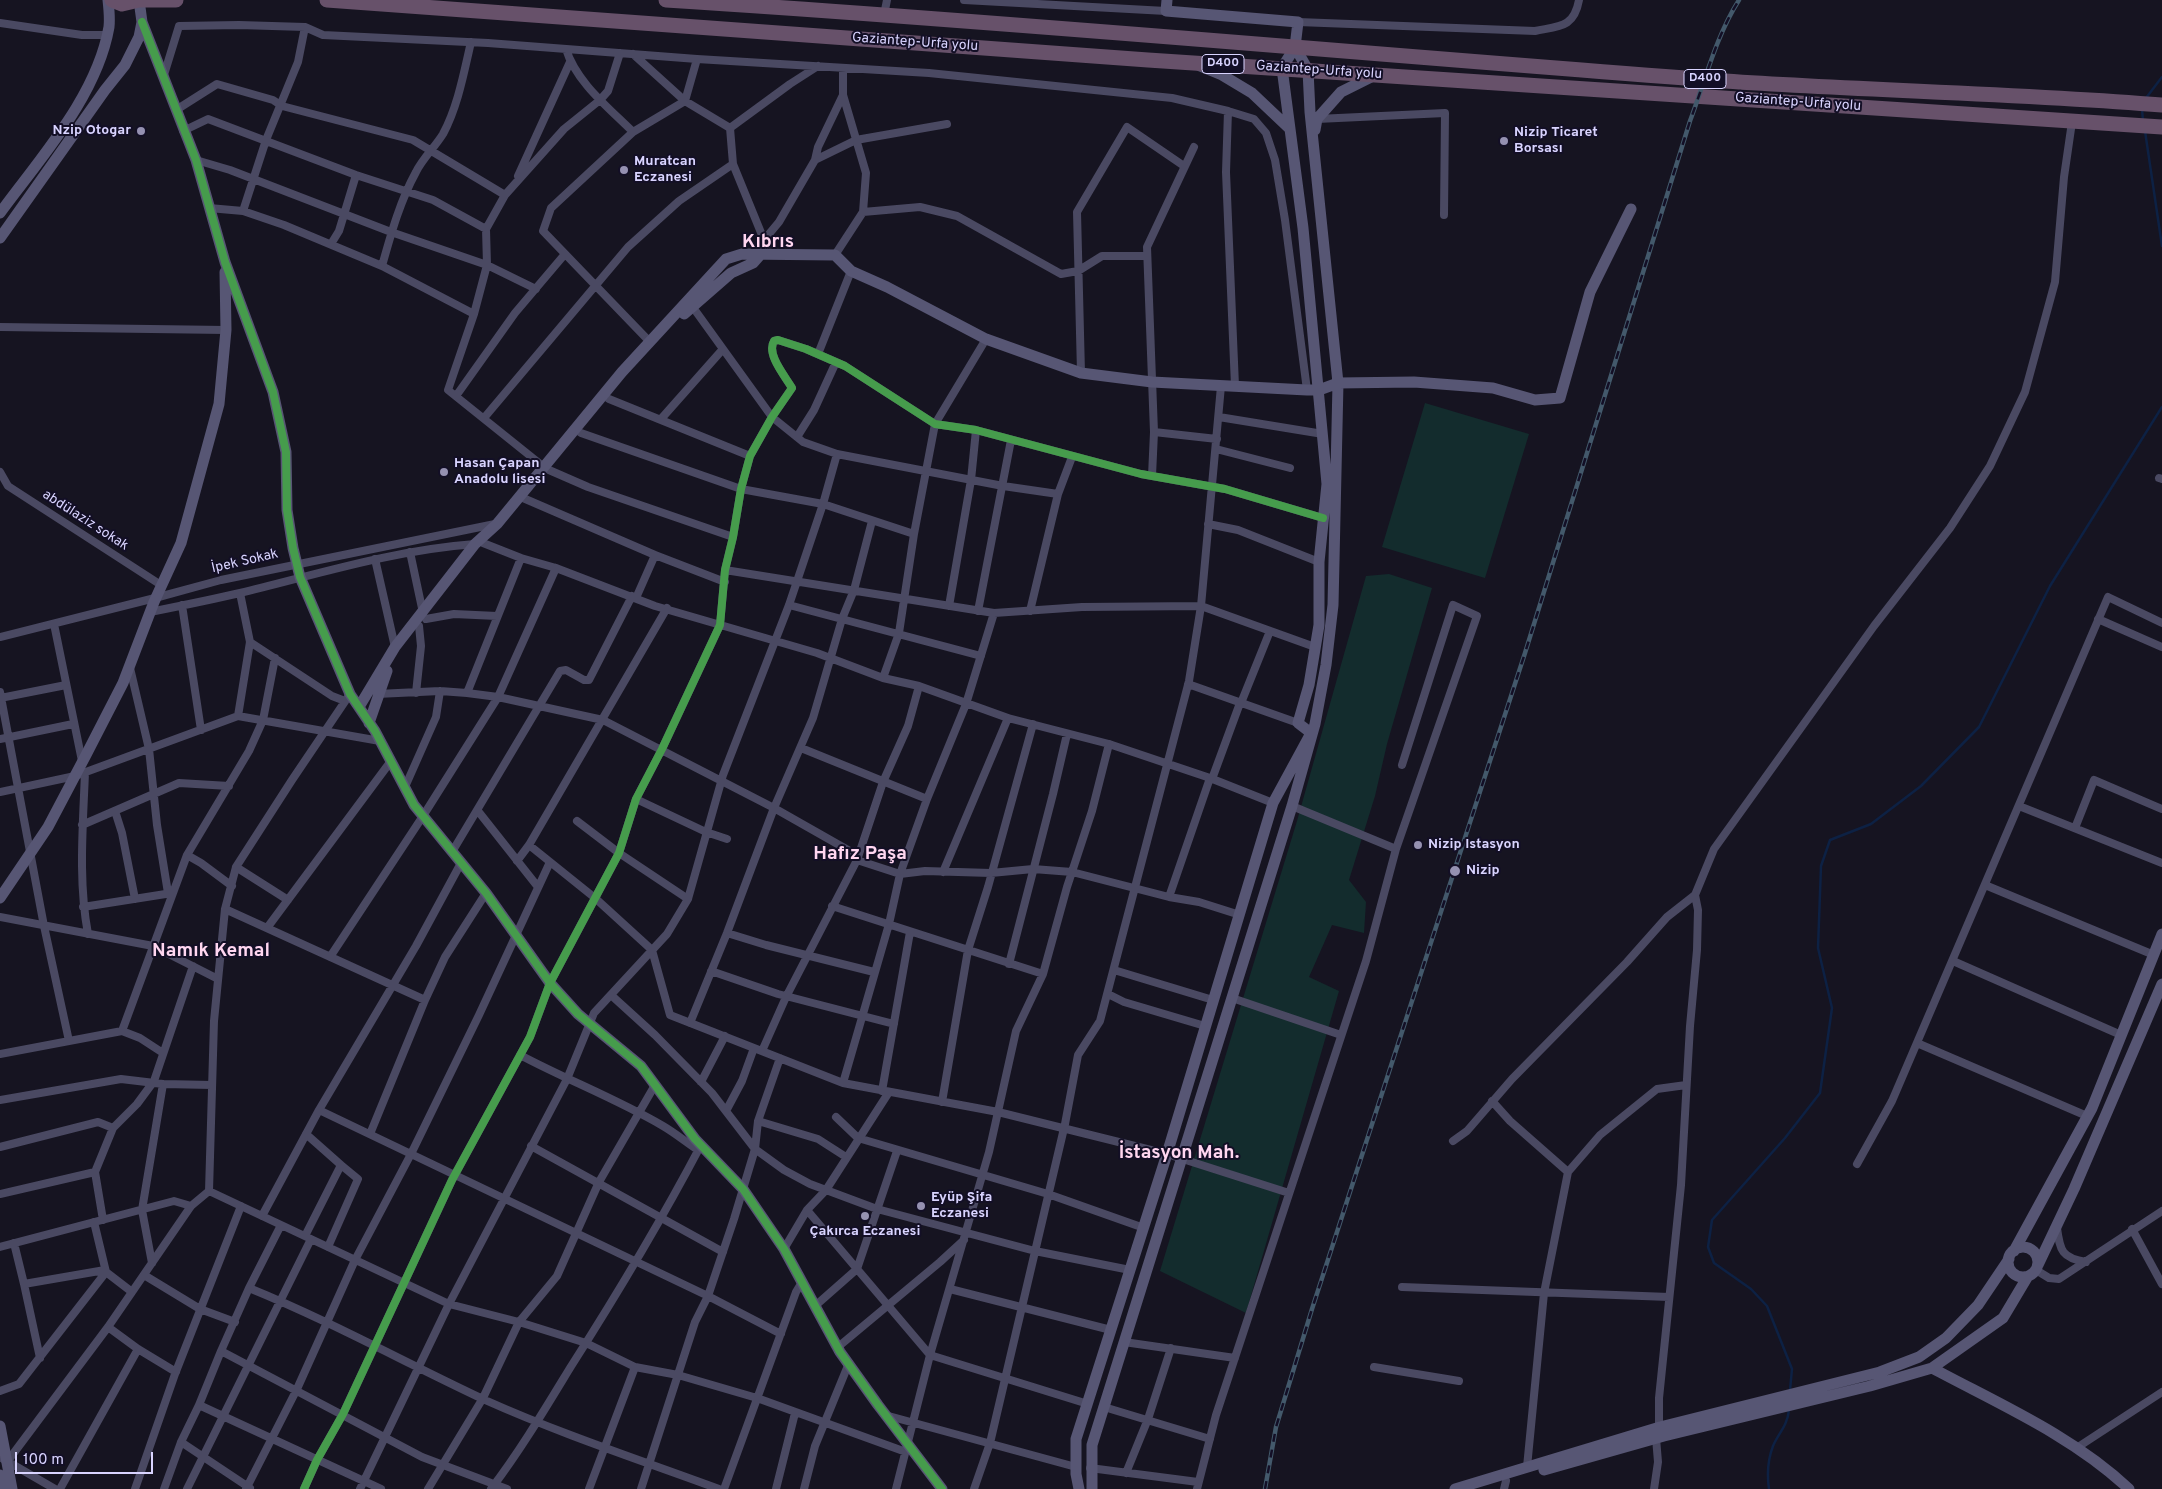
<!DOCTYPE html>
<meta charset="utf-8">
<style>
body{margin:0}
#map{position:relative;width:2162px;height:1489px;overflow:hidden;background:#161421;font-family:Overpass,sans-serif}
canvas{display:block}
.scale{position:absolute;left:15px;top:1452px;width:138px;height:22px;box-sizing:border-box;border:2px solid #d9d4ff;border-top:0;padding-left:6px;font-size:15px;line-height:18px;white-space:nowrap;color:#d9d4ff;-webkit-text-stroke:4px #130f26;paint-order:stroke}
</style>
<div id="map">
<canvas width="2162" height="1489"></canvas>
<div class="scale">100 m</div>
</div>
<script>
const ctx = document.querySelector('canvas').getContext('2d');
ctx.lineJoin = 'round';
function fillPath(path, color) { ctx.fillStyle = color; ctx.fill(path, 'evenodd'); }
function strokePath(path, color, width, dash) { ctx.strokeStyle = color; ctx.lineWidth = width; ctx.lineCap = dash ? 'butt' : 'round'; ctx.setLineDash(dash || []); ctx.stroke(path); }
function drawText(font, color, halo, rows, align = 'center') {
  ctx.font = font + ' Overpass,sans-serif'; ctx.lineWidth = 4; ctx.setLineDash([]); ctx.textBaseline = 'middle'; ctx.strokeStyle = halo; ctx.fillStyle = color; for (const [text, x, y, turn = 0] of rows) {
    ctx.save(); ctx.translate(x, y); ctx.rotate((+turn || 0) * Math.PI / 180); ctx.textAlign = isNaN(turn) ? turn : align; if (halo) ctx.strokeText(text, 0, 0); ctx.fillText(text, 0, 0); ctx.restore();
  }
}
const green = new Path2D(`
 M1425 403 1529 434 1485 578 1382 547Z
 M1389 574 1432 588 1387 744 1375 796 1349 880 1366 902 1364 933 1332 925 1309 977 1339 991 1246 1313 1160 1271 1297 821 1366 576Z`);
const stream = new Path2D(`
 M2146 98 2162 77
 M2142 109 2143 121
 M2145 131 2162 246
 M1790 1390 1792 1369 1767 1306 1751 1289 1714 1263 1708 1247 1712 1220 1785 1138 1820 1093 1832 1008 1818 948 1821 866 1830 840 1871 824 1921 786 1979 727 2050 586 2162 407
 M1769 1489C1767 1475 1768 1459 1773 1446 1779 1432 1787 1427 1789 1410`);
const street = new Path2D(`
 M964 0 1166 11
 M884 15 887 0
 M1298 22 1535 31C1559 26 1574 28 1579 0
 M0 23 82 35H107
 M566 49C576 82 609 108 633 132
 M633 54 685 101 730 128 733 164 764 240
 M843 68V95L866 173 863 212
 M163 78 179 26 239 25 305 27 323 35 488 43 697 59 929 73 1172 98 1228 111 1254 119 1266 133 1275 160 1285 220 1307 390
 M176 110 217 84 273 100 282 106 413 140 505 195
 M1228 111 1226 172 1235 386
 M1317 119 1445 113 1444 215
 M730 128 790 84 818 66
 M183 131 208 119 356 175 433 200 486 229
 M196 160 230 170 391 232 487 265 536 289
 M815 160 856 140 947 124
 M518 176 570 62
 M209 208 243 211 284 225 382 266 474 314
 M243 211 266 140 298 62 305 27
 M331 244 339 231 356 175
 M764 254V240L779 222 815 160 818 147 843 95
 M835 255 863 212 920 207 957 216 1061 274 1078 271 1102 256H1147
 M382 266C391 234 400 201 416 172 423 158 435 147 443 134 458 106 464 72 471 42
 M692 306 772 417 803 442 837 454 1003 486 1058 494
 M0 327 226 330
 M649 341 543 231 551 208 633 132 685 101 697 59
 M818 354 851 271
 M1081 373 1077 212 1127 127 1184 166
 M456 396 515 313 565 254
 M609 399 750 456
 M1219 417 1323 434
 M484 418 628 247 679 201 733 164
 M661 419 723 349
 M1154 432 1217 439
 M581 433 741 489 823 504 914 534
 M797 437 814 410 836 362
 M1216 449 1290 468
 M544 467 448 390 474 314 487 265 486 229 505 195 564 129 600 100 608 91 620 53
 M549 470 588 487 733 537
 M0 472 8 486 161 585
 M1152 476 1154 432 1147 247 1194 147
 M2159 478 2162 479
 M523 498 655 555 725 582
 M1208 524 1238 530 1319 562
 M483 543 521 558 556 568 655 606 817 653 883 678 919 686 1008 718 1109 744 1210 778 1273 803
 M410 552 423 613
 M375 559 395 647
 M725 570 994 613 1082 607 1201 606 1315 647
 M636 598 655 555
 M182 605 201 730
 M789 605 981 656
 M949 606 971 480 976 430
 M978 611 1011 440
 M1030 611 1058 494 1072 457
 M150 612C180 606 210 600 240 593 318 574 394 550 475 544
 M426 619 454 614 497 616
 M2098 619 2162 647
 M54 624 82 761
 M0 637 155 598 221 580 495 524
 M250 642 332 696 345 701
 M130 668 149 749 157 825 168 893
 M883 678 899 633 914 534 935 424 986 339
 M1188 684 1298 723
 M0 692 44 926 69 1041
 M416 693 421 646 419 626
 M467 693 521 558
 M377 694 440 691 467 693 498 697 603 720 774 808 848 850 857 860 900 874 925 871 991 873 1033 869 1072 872 1169 897 1199 902 1240 915
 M0 698 66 685
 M1241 703 1270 631
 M238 716 250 642 240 593
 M0 739 73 724
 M801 748 927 799
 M85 772C83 826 78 881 88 934
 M1212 779 1240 703
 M405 787 436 717 440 691
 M0 792 75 776 238 716 380 741
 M636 799 706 832 727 839
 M1292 806 1396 849
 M2019 806 2162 863
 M115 811 122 833 135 899
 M478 811 538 887
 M577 821 619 853 688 899
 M82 825 179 783 229 786
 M2075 828 2094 780 2162 809
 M529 845 595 898 652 950 670 1015 843 1083 998 1112 1167 1154 1289 1193
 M452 852 560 671 566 670 584 680H589L632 596
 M187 855 201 863 232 886
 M517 861 529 845 667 608
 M236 867 288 900
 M943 872 1008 718
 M1985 885 2154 955
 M1169 897 1210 778
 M832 906 1043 974
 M83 907 172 893
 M225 909 425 1000
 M0 917 153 946 218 979
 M267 928 391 761
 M727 933 766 945 874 972
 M330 957 423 816 498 697 556 568
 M1953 961 2121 1035
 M1009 964 1053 794 1067 734
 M1114 970 1213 1000
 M711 971 778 994 894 1024
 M1108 994 1124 1002 1205 1026
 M611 995 655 1035 712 1093 755 1149 784 1170 810 1184 877 1209 1035 1251 1130 1270
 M1232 998 1341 1035
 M690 1023 727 933 774 808 813 718 842 619 854 590 872 521
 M122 1031 187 855 249 751 263 720 275 658
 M1917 1043 2087 1116
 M762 1051 786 997 857 860 883 782 908 726 919 686
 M0 1054 122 1031 140 1038 163 1053
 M520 1055C567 1080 617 1099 663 1126 675 1133 686 1142 698 1150
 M701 1082 725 1036
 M843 1083 889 924 900 874 927 799 966 704 994 613
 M882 1091 910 932
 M0 1100 121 1079 163 1084 212 1085
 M1492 1101 1510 1121 1568 1172
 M942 1102 968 950 988 887 1033 724
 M319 1110 708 1296 781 1334
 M726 1111 742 1081 754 1048
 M836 1117 858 1138 1048 1194 1144 1228
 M758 1121 818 1139 846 1157
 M370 1134 425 1000 445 957 486 893
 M1453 1141 1467 1131 1512 1079 1627 962 1667 917 1695 895 1714 849 1874 626 1950 528 1990 466 2025 392 2055 282 2064 177 2072 122
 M531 1146 723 1252
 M0 1147 98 1122 113 1128
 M1857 1164 1892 1101 2108 597 2162 623
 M209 1191 449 1304 519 1322 586 1343 635 1367 678 1375 757 1398 906 1452
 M0 1194 95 1172
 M807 1210 930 1355 1088 1404
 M262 1216 319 1110 416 946 461 863
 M103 1220 95 1172 113 1128 137 1104 154 1081 193 966
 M94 1222 106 1272 132 1292
 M2057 1228C2060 1251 2062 1258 2086 1262
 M2132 1229 2162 1284
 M305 1236 341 1165 306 1134
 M14 1243 24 1284
 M0 1247 174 1201 191 1206
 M328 1247 358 1179 341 1165
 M784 1249 807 1210 826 1190 889 1092
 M152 1263 142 1210 163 1084
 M2036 1270 2049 1278 2059 1279 2162 1211
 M144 1275 200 1309 235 1322
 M1402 1287 1669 1297
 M249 1288C330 1321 406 1363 485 1400 561 1434 640 1460 719 1489
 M950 1289 1111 1330
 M815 1306 857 1269 897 1151
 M108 1327 138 1349 176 1372
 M1124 1342 1235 1358
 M838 1347 940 1262 964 1240
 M221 1351 422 1457 507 1489
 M40 1358 24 1284 105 1270
 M1374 1367 1459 1381
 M0 1391 19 1384 106 1272
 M199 1405 381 1489
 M1104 1407 1210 1439
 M885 1415 1076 1467
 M181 1442 250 1488
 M2078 1447 2162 1392
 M0 1457 55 1489
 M7 1462 108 1327 191 1206 209 1191 214 1021 225 909 236 867 292 780 350 694
 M1527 1467 1544 1293 1568 1172 1600 1135 1657 1089 1686 1085
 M1090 1468 1198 1482
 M1126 1473 1148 1419 1171 1348
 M60 1489 138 1349
 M135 1489 175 1374 241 1206
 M164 1489 181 1442 199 1405 221 1351 249 1288 281 1225
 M187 1489 311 1239
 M246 1489 297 1389 355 1260 411 1154 479 1015 550 862
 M304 1489 317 1460 343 1414 452 1180 530 1037 550 983 619 853 636 799 662 749 720 625 725 570 733 537 741 489 750 456 772 417 792 388C785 376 766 354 774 341L778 340 806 349 845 366 935 424 976 430 1141 474 1225 489 1323 518
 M360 1489 449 1304 567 1079 594 1013 667 934 688 899 723 775 789 605 823 504 837 454
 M428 1489 483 1398 519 1322 557 1276 599 1182 655 1085
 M491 1489C520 1451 545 1409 570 1368 616 1296 661 1221 701 1145
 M589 1489 635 1367
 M641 1489 695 1322 708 1296 734 1219 755 1149 758 1121 780 1058
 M724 1489 796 1292 802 1282
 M776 1489 795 1413
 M804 1489 815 1446 849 1363
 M896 1489 930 1355 989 1152 1016 1031 1043 974 1067 887 1092 811 1109 744
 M974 1489 990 1443 1065 1124 1078 1055 1100 1021 1189 681 1201 606 1221 386
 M1197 1489 1216 1415 1366 961 1396 849 1477 616 1453 605 1402 765
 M1504 1489 1506 1481
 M1654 1489 1658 1462 1656 1438 1659 1431V1398L1681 1185 1690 1026 1697 950 1698 910 1695 895`);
const secondary = new Path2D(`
 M142 22 196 160 225 262 273 392 286 452 287 510 293 548 300 577 350 694 375 731 414 805 486 893 550 983 578 1014 641 1066 695 1139 743 1189 784 1249 840 1352 878 1405 942 1489
 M1200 66 1222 75 1252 93 1290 129
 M1315 130 1317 119 1341 92 1373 76
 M0 213C41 157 97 96 109 27 110 18 109 9 108 0
 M0 238 105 90 125 65 139 37 142 22 139 0
 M684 314 731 273 753 263 761 254
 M359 707 395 647 475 544 497 524 622 372 726 259 742 254 835 255 851 271 887 287 986 339 1081 373 1152 382 1307 390H1319L1338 383 1414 382 1493 388 1535 400 1560 398 1590 292 1631 209
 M369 723 387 671
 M0 898 48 827 86 755 123 683 154 602 181 543 219 404 226 330 225 272
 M2008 1262a15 15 0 1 1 30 0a15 15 0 1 1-30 0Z
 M2014 1251 2092 1108 2162 934
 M2038 1265 2074 1189 2162 984
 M1932 1368C1999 1404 2073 1436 2129 1489
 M0 1426 12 1489
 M1544 1470 1664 1436 1870 1386 1932 1368 2003 1318 2028 1276
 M0 1475 3 1489
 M1079 1489 1076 1474V1439L1167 1154 1273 803 1311 733 1298 723 1309 685 1319 625V562L1327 484 1303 228 1282 68 1295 47 1298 22 1166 11 1167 0
 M1092 1489V1445L1292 806 1315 724 1326 665 1333 605 1338 383 1310 112 1308 70 1295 47
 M1455 1489 1660 1427 1880 1372 1919 1357 1946 1338 1978 1305 2009 1259`);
const highway = new Path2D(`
 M112 0 122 4 139 0
 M141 0H176
 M327 0 1148 60 2162 127
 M666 0C1019 22 1372 55 1725 81 1871 91 2017 93 2162 105`);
const rail = new Path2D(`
 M1265 1489 1276 1427 1312 1309 1525 653 1690 121C1705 81 1716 36 1739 0`);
const cycleway = new Path2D(`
 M142 22 196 160 225 262 273 392 286 452 287 510 293 548 300 577 350 694 375 731 414 805 486 893 550 983 578 1014 641 1066 695 1139 743 1189 784 1249 840 1352 878 1405 942 1489
 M304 1489 317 1460 343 1414 452 1180 530 1037 550 983 619 853 636 799 662 749 720 625 725 570 733 537 741 489 750 456 772 417 792 388C785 376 766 354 774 341L778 340 806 349 845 366 935 424 976 430 1141 474 1225 489 1323 518`);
const markers = [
 [141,131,5,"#9591b1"],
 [1504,141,5,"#9591b1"],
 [624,170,5,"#9591b1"],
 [444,472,5,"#9591b1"],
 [1418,845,5,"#9591b1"],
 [1455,871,6,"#9591b1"],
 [921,1206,5,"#9591b1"],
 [865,1216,5,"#9591b1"]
];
const shields = [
 [1223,64,42],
 [1705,79,42]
];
const shieldNames = [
 ["D400",1223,64],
 ["D400",1705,79]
];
const streetNames = [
 ["Gaziantep-Urfa yolu",915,43,4],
 ["Gaziantep-Urfa yolu",1319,71,4],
 ["Gaziantep-Urfa yolu",1798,103,4],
 ["abdülaziz sokak",85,521,33],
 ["İpek Sokak",245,562,-13]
];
const poiNames = [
 ["Nzip Otogar",131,131,"right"],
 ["Nizip Ticaret",1514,133],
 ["Borsası",1514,149],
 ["Muratcan",634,162],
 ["Eczanesi",634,178],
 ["Hasan Çapan",454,464],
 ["Anadolu lisesi",454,480],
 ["Nizip Istasyon",1428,845],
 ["Nizip",1466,871],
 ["Eyüp Şifa",931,1198],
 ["Eczanesi",931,1214],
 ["Çakırca Eczanesi",865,1232,"center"]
];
const districtNames = [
 ["Kıbrıs",768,243],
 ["Hafız Paşa",860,855],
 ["Namık Kemal",211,952],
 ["İstasyon Mah.",1179,1154]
];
fillPath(green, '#132c2d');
strokePath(stream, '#0d2144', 2.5);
strokePath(street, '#4a4962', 8);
strokePath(secondary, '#575674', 11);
strokePath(highway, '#67516a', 15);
strokePath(rail, '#43596b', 4.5);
strokePath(rail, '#130f26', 2.5, [8]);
strokePath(cycleway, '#469c4c', 8);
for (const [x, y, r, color] of markers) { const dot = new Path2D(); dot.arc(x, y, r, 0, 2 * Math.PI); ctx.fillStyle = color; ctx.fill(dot); strokePath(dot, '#130f26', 2); }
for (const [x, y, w] of shields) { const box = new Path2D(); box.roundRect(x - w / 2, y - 9.5, w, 19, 4); ctx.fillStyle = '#130f26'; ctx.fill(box); strokePath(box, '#d9d4ff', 1); }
drawText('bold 12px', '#d9d4ff', null, shieldNames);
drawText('14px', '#d9d4ff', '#130f26', streetNames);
drawText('bold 14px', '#d9d4ff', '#130f26', poiNames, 'left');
drawText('bold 19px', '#ffd6f0', '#130f26', districtNames);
</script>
